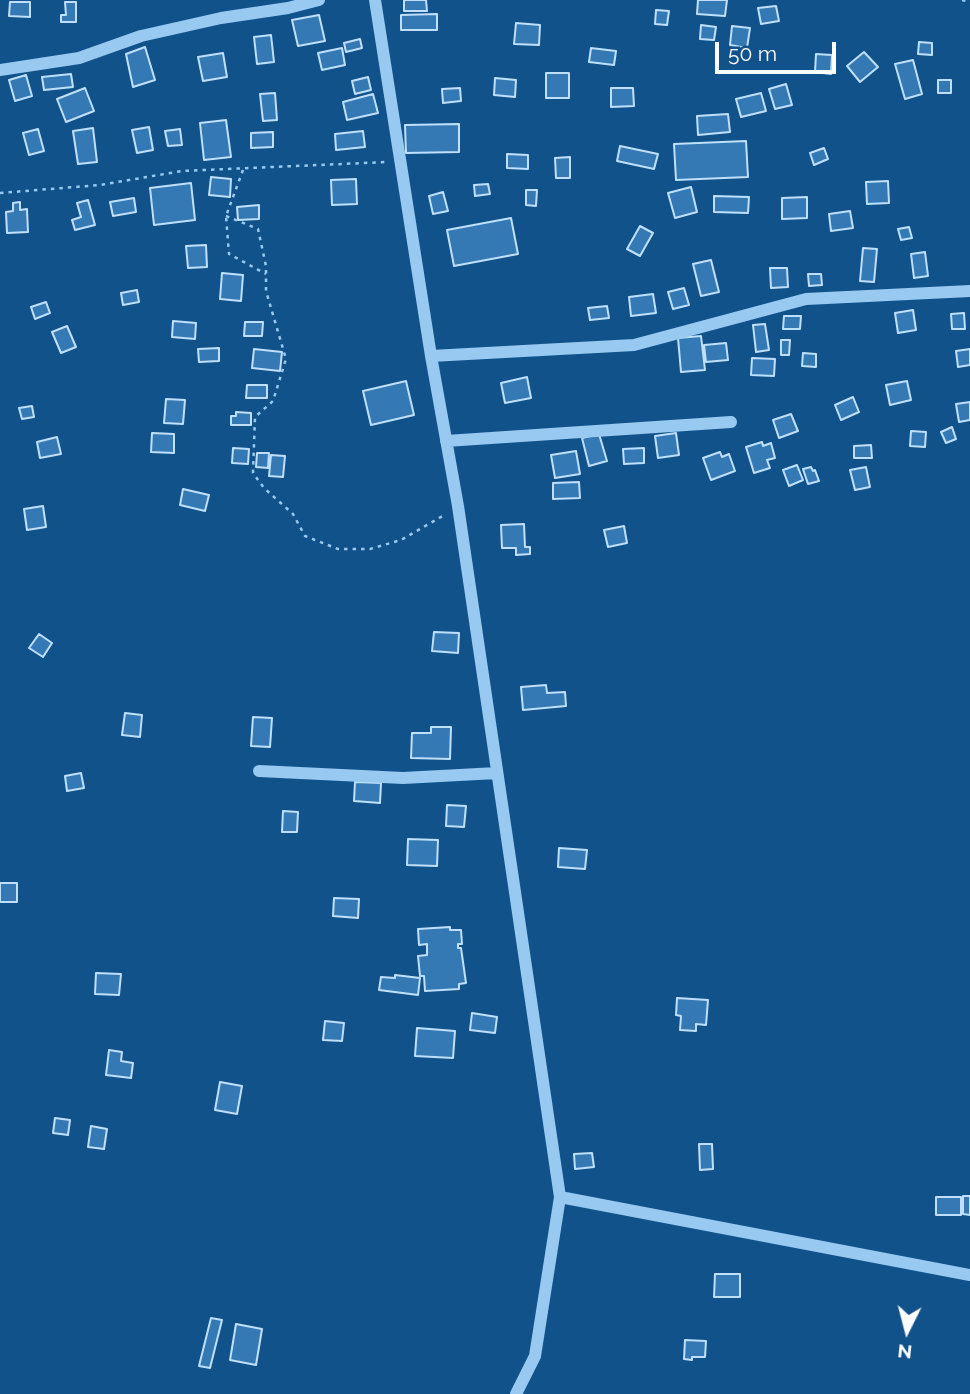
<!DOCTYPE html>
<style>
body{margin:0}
#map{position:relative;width:970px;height:1394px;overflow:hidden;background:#11528b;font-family:Raleway,sans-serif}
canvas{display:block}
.north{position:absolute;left:872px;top:1296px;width:70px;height:70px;-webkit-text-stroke:5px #11528b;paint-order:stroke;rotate:186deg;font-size:19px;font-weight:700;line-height:28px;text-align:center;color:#fff}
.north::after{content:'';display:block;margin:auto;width:24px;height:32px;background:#fff;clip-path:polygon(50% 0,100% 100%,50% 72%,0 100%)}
.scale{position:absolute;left:715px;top:42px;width:121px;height:32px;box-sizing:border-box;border:4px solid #fff;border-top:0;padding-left:9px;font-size:21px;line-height:24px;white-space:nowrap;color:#fff;-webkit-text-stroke:5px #11528b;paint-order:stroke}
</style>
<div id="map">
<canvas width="970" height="1394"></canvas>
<div class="north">N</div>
<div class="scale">50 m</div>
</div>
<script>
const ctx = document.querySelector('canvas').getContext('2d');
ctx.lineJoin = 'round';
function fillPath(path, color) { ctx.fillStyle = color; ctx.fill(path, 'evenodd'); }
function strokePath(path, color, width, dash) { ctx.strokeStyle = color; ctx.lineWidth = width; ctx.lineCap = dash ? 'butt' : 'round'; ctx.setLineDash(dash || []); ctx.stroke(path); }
const building = new Path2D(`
 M404 0H426L427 11H404Z
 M698 0H727L725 16 697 14Z
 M10 2H30V17L9 16Z
 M65 2H76V22H61V15H66Z
 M776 6 779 21 761 24 758 8Z
 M656 10 669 11 667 25 655 24Z
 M437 14V30H401V15Z
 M319 15 325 41 298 46 292 20Z
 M516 23 540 25 539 45 514 44Z
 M701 25 716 27 714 40 700 39Z
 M732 26 750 28 747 48 730 45Z
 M271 35 274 62 257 64 254 37Z
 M360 39 362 48 346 52 344 43Z
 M919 42 932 43V55L918 54Z
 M145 47 155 80 133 87 126 54Z
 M342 48 345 65 322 70 318 53Z
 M591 48 616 51 614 65 589 62Z
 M864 52 878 67 860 82 847 66Z
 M223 53 227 77 203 81 198 57Z
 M816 54 832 55 831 74 815 72Z
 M913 60 922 94 905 99 895 64Z
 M546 73H569V98H546Z
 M71 74 73 87 44 90 42 77Z
 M26 75 32 96 15 101 9 80Z
 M368 77 371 90 355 94 352 81Z
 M495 78 516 80 515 97 494 95Z
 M938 80H951V93H938Z
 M786 84 792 105 775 109 769 89Z
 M85 88 94 111 66 122 57 99Z
 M460 88 461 101 443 103 442 89Z
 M611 88H633L634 106 611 107Z
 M275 93 277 120 263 121 260 94Z
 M761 93 766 111 741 117 736 99Z
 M373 94 378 113 347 120 343 102Z
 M728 114 730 132 698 135 697 116Z
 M226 120 231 157 204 160 200 123Z
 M459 124V152L406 153 405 125Z
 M149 127 153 150 137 153 132 130Z
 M93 128 97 162 78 164 73 131Z
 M38 129 44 151 29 155 23 133Z
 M180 129 182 145 168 146 165 131Z
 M363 131 365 147 336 150 335 134Z
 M273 132V147L251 148V133Z
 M746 141 748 177 676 180 674 144Z
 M620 146 658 154 654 169 617 161Z
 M824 148 828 159 814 165 810 153Z
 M507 154 528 155V169L507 168Z
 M570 157V178H556L555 158Z
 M211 177 231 179 230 197 209 195Z
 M356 179 357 204 332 205 331 180Z
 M888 181 889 203 867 204 866 182Z
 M191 183 195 220 154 225 150 188Z
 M488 184 490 194 475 196 474 185Z
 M691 187 697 212 675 218 668 193Z
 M526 190H537L536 206 526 205Z
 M443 192 448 211 433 214 429 196Z
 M714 196 749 197 748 213 714 212Z
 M807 197V218L782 219V198Z
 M134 198 136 212 113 216 110 202Z
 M88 200 95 225 75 230 72 220 81 217 77 203Z
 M20 202V210L27 209 28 232 7 233 6 212 13 211V203Z
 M259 205V219L238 220 237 207Z
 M850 211 853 228 831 231 829 214Z
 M511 218 518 254 454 266 447 230Z
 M640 226 653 233 640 256 627 249Z
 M909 227 912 238 901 240 898 229Z
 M206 245 207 267 188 268 186 246Z
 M863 248 877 249 874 282 860 281Z
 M925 252 928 276 914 278 911 254Z
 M711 260 719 292 701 296 693 264Z
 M770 268H787L788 287 771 288Z
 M222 273 243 275 241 301 220 299Z
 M808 274H821L822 285 809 286Z
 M684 288 689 305 673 309 668 292Z
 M137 290 139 302 123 305 121 293Z
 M653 294 656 313 631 316 629 297Z
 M46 302 50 313 35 319 31 307Z
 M607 306 609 318 590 320 588 308Z
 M913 310 916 330 898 333 895 313Z
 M964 313 965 329H952L951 314Z
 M784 316H801L800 329H783Z
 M173 321 196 323 195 339 172 337Z
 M245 322H263L262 336H244Z
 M765 324 769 350 756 352 753 325Z
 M67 326 76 347 61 353 52 332Z
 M701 336 705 370 681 372 678 338Z
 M781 340H790L789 355H781Z
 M726 343 728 360 706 362 704 345Z
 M219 348V361L199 362 198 349Z
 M254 349 282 352 280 371 252 368Z
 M970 349V365L958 367 956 351Z
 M803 353 816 354V367L802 366Z
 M752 358 775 359 774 376 751 375Z
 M527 377 531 398 505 403 501 383Z
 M406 381 414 415 371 425 363 391Z
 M907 381 911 400 890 405 886 385Z
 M247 385H267V398H246Z
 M853 397 859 412 841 420 835 405Z
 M166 399 185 400 183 424 164 423Z
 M970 402V420L959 422 956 404Z
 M32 406 34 417 22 419 19 408Z
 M236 412 251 413V425H231V416H236Z
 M791 414 798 431 779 438 773 420Z
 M952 427 956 439 946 443 941 432Z
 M911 431 926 432 925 447 910 446Z
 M152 433 174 434V453L151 452Z
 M676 433 679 455 658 458 655 436Z
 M599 434 607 461 589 466 582 438Z
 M57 437 61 454 40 458 37 442Z
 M762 442 763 446 771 443 775 458 767 460 770 468 754 473 746 447Z
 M871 445 872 458H854V446Z
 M233 448 249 449 248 464 232 463Z
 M644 448V463L624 464 623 449Z
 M576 451 580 474 555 478 551 455Z
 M720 452 722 457 729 454 735 471 711 480 703 458Z
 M257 453H269L268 468 256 467Z
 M271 455 285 456 283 477 269 476Z
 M797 465 803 480 789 486 783 470Z
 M811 467 813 471 815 470 819 481 808 484 803 469Z
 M866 467 870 487 855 490 850 470Z
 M579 482 580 498 553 499V483Z
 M183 489 209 495 205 511 180 505Z
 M43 506 46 527 27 530 24 509Z
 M524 524 525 547H530V554L516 555V548H502L501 525Z
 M624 526 627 543 608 547 604 530Z
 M434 632 459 633 458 653 432 651Z
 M39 634 52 643 43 657 29 648Z
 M546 685 547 693 565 692 566 706 523 710 521 687Z
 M125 713 142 715 140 737 122 735Z
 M253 717 272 718 270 747 251 746Z
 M431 727H451L450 759 411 758 412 733H431Z
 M81 773 84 788 67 791 65 776Z
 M355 782 381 783 380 803 354 801Z
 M447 805 466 806 464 827 446 826Z
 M283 811 298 812 297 832H282Z
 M408 839 438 840 437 866 407 865Z
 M559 848 587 850 585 869 558 867Z
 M0 883H17V902H0Z
 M334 898 359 899 358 918 333 916Z
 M450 927V930H461L462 944H458V948H461L466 983 459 984V989L425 991 424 976H420L418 956 427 955V944L419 945 418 929Z
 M96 973 121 974 119 995 95 994Z
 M395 975 420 978 418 995 379 990 381 977 395 978Z
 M677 998 708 1000 706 1025 696 1024V1031L680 1030 681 1016 676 1015Z
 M472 1013 497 1017 495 1033 470 1030Z
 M325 1021 344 1023 342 1041 323 1040Z
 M417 1028 455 1031 453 1058 415 1056Z
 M109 1050 122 1052 121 1061 133 1063 131 1078 106 1075Z
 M220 1082 242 1086 237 1114 215 1110Z
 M55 1118 70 1120 68 1135 53 1133Z
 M91 1126 107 1129 104 1149 88 1147Z
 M699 1144H712L713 1169 700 1170Z
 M592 1153 594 1167 575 1169 574 1154Z
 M963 1196H970V1215L963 1214Z
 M936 1197H961V1215H936Z
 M715 1274H740V1297H714Z
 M211 1318 222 1320 210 1368 199 1366Z
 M236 1324 262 1329 256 1365 230 1360Z
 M685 1340 706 1341 705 1357H692V1360L684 1359Z`);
const path = new Path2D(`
 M962 0 970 2
 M243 170 226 216 229 254 266 274
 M0 193 100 185 182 171 387 162
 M226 216 258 229 266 266V291L286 359 273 401 255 417 253 473 264 488 293 514 305 536 338 549H370L401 540 446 514`);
const minor = new Path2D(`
 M375 0 431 356 458 506 560 1197 535 1356 516 1394
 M0 70 79 58 141 36 221 18 288 8 319 0
 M431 356 634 345 806 299 970 291
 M446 441 731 422
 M259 771 403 778 497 773
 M560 1197 970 1275`);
fillPath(building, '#3479b3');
strokePath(building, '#bee0fd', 2);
strokePath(path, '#97c9f1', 2.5, [3.5, 5]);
strokePath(minor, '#97c9f1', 12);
</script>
